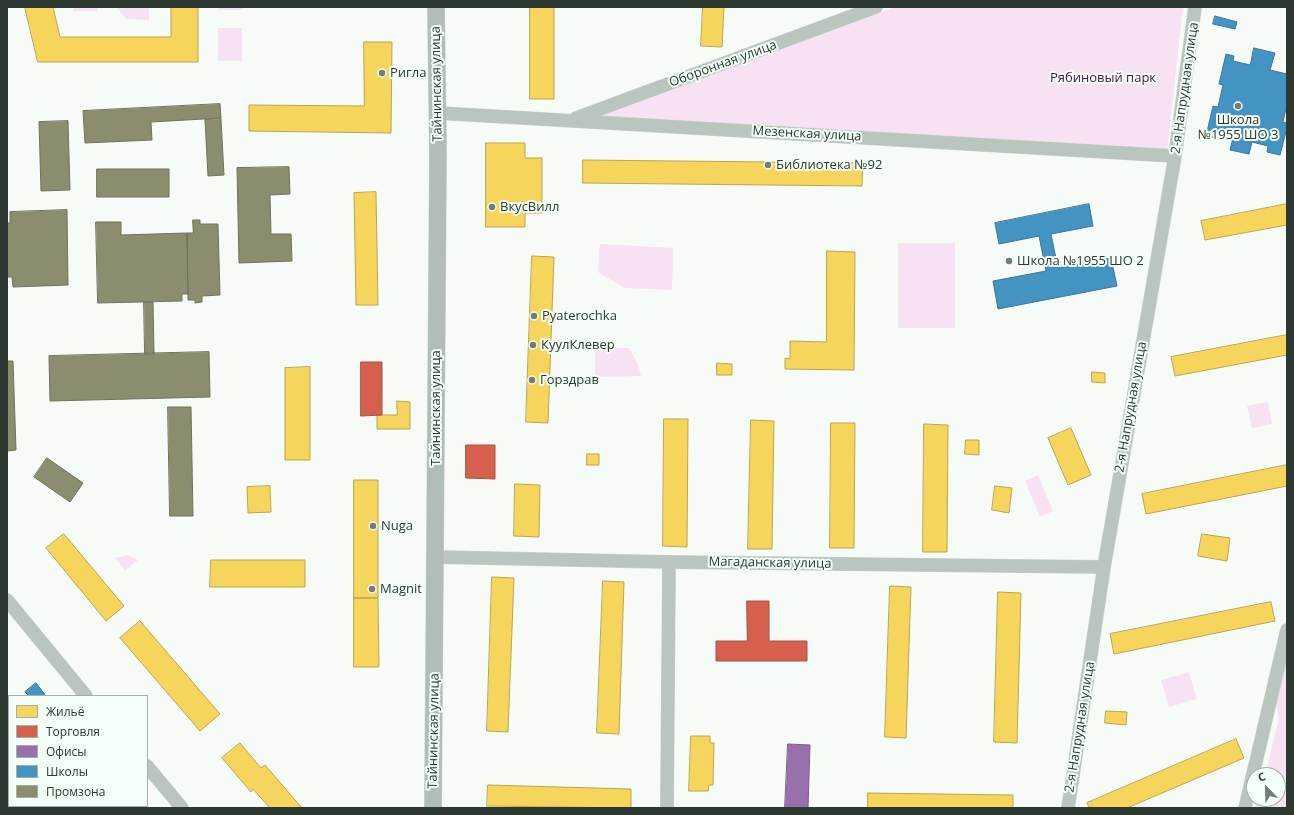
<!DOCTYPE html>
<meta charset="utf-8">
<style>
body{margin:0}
#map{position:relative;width:1294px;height:815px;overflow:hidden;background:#f6fbf7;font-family:"Open Sans",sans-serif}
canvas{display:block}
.frame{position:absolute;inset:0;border:8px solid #2d3830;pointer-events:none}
.legend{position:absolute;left:8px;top:695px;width:140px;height:112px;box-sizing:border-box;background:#f3fef6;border:1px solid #a4afa7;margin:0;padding:5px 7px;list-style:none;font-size:12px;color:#2d3830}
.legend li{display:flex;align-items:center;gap:8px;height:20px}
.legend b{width:20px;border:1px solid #a4afa7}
.north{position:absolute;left:1246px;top:767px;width:40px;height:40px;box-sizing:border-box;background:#f3fef6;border:1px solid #a4afa7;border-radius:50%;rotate:337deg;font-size:11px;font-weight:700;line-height:16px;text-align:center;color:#2d3830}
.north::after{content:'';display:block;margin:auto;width:14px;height:18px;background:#737c76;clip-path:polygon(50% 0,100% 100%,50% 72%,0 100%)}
</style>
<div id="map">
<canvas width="1294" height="815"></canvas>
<div class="frame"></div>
<ul class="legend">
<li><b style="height:11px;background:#f6d55c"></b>Жильё</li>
<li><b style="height:11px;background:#d6604d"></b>Торговля</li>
<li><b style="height:11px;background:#9970ab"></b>Офисы</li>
<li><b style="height:11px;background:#4393c3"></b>Школы</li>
<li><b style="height:11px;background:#8c8c6e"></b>Промзона</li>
</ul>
<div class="north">С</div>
</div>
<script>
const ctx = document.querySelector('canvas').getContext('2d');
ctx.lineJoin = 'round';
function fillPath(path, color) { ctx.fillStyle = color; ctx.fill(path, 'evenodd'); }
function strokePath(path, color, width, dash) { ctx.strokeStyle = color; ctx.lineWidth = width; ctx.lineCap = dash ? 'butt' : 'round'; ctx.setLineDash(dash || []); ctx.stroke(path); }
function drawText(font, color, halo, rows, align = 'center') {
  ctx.font = font + ' "Open Sans",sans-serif'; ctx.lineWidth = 4; ctx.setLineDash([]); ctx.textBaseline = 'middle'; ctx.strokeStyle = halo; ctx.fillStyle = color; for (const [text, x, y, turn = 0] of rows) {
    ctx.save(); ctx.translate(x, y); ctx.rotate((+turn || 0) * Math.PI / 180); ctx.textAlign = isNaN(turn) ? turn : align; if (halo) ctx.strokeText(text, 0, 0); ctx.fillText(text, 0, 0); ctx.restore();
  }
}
const green = new Path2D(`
 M73 7H97V11H74Z
 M117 7H149V20L126 19Z
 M219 7H243V10H219Z
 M895 7H1183L1167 153 589 119Z
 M218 28H242V61H218Z
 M898 243H955V328H898Z
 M600 244 673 248 672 290 624 288 598 272Z
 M595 348H629L638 364 641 376 595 377Z
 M1268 402 1272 424 1252 428 1247 406Z
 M1038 475 1053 511 1040 517 1025 481Z
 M128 555 138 560 125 570 115 558Z
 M1287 658V808H1254L1259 799H1278V775H1265L1279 718 1276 703Z
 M1189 672 1197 699 1169 707 1161 680Z`);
const homes = new Path2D(`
 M25 7H53L60 37H171V7H198V62H38Z
 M530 7H554V99H530Z
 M703 7H724L722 47 701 46Z
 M364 42H392L391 133 249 131V105L364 106Z
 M486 143H525V158H542V213H525V227H486Z
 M583 160 863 163 862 186 583 183Z
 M376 192 378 305H356L354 193Z
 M1287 204V225L1205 240 1201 221Z
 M827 251 855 252 854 370 785 369V358L790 359V341L826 342Z
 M532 256 554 257 548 423 526 422Z
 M1287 335V355L1175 376 1171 357Z
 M717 363 732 364V375H717Z
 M310 367V460H285V368Z
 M1092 372 1105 373V383L1092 382Z
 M397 401 410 402V429H377V415H397Z
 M664 419H688L687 547 663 546Z
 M751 420 774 421 772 549H748Z
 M831 423H855L854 548H830Z
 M924 424 948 425 947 552H923Z
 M1071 428 1091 475 1068 485 1048 438Z
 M966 440H979V455L965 454Z
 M587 454H599V465H587Z
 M1287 465V486L1146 514 1142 494Z
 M354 480H378V598H354Z
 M515 484 540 485 539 537 514 536Z
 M270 486 271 512 248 513 247 487Z
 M995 486 1012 488 1009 513 992 510Z
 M64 534 124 606 106 621 46 548Z
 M1202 534 1230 538 1227 561 1198 556Z
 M211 560H305V587H210Z
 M492 577 514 578 508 732 487 731Z
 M603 581 624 582 619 734 597 733Z
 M890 586 911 587 906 738 885 737Z
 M998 592 1021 593 1017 743 994 742Z
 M354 598H378L379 667H354Z
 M1271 602 1275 621 1114 654 1110 634Z
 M140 621 220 714 200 731 120 638Z
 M1106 711 1127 712 1126 725 1105 723Z
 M691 736H710V743H714L713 785H709L708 791H689Z
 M1236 739 1244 758 1127 808H1089L1087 803Z
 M240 743 261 768 265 765 302 808H270L253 789 251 792 222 758Z
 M488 785 631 789V808L487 806Z
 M868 793 1013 795V808H868Z
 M72 806H107L108 808H73Z`);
const shops = new Path2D(`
 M361 362H382V415L361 416Z
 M466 445H495V479L466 478Z
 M747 601H769V641H807V661H716V641H747Z`);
const offices = new Path2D(`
 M788 744 810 745 808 808H785Z`);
const schools = new Path2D(`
 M1215 16 1237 22 1235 29 1213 24Z
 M1254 48 1275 53 1270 70 1287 74V72V104L1283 122 1287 123V128L1280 155 1267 152 1268 146 1252 142 1249 154 1230 150 1233 138 1217 134 1216 138 1206 136 1213 106 1218 107 1223 85 1219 84 1226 54 1234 56 1233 61 1250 65Z
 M1089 204 1093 226 1051 234 1058 268 1111 258 1117 286 998 309 993 281 1046 271 1039 236 999 244 995 223Z
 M36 683 46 696H29L25 692Z`);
const industry = new Path2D(`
 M220 104 221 118 151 122 152 140 85 143 83 111Z
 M221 119 224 175 208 176 205 120Z
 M68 121 70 190 41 191 39 122Z
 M289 167 290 194 270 195 271 234H291L292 261 239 263 237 168Z
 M97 169H169V197H97Z
 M67 210 68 285 13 287 12 277H7V223H10V212Z
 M193 220H200V224H218L220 295 202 296V302L195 303V300H188L187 233H193Z
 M96 222H121V235L187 233 188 294H182V301L98 303Z
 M144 302H153L154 354H145Z
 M209 352 210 397 50 401 49 356Z
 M7 361H13L16 450 7 451Z
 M168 407H191L193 516H170Z
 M47 458 83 483 70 502 34 477Z`);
const minor = new Path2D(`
 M438 113 1175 156
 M576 118 876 7
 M436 557 669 562 1104 567
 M7 600 86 696
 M147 766 182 808
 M667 808 669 562
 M1068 808 1104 567 1175 156 1195 7
 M1245 808 1287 630`);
const major = new Path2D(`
 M433 808 438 155 436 7`);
const markers = [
 [382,73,4,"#737c76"],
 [1238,106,4,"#737c76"],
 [768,165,4,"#737c76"],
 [492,207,4,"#737c76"],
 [1009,261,4,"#737c76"],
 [534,316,4,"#737c76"],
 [533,345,4,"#737c76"],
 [532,380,4,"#737c76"],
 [373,526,4,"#737c76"],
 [372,589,4,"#737c76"]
];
const streetNames = [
 ["Оборонная улица",723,64,-20],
 ["Тайнинская улица",437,84,-91],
 ["2-я Напрудная улица",1185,88,-82],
 ["Мезенская улица",807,134,3],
 ["2-я Напрудная улица",1131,407,-80],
 ["Тайнинская улица",436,408,-90],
 ["Магаданская улица",770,563,1],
 ["2-я Напрудная улица",1080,727,-81],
 ["Тайнинская улица",434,731,-89]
];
const poiNames = [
 ["Ригла",390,73],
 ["Школа",1238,120,"center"],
 ["№1955 ШО 3",1238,135,"center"],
 ["Библиотека №92",776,165],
 ["ВкусВилл",500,207],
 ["Школа №1955 ШО 2",1017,261],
 ["Pyaterochka",542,316],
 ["КуулКлевер",541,345],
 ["Горздрав",540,380],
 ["Nuga",381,526],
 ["Magnit",380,589]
];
const parkNames = [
 ["Рябиновый парк",1103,78]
];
fillPath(green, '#f7e2f4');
fillPath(homes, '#f6d55c');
strokePath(homes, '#baa64f', 1);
fillPath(shops, '#d6604d');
strokePath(shops, '#a35444', 1);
fillPath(offices, '#9970ab');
strokePath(offices, '#795f86', 1);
fillPath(schools, '#4393c3');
strokePath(schools, '#3c7897', 1);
fillPath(industry, '#8c8c6e');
strokePath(industry, '#70735b', 1);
strokePath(minor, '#d3d7d4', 14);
strokePath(major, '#d3d7d4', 18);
strokePath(minor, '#bac5be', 13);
strokePath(major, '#b0beb5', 17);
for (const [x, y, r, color] of markers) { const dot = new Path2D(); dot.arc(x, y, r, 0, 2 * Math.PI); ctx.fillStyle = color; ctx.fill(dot); strokePath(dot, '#f3fef6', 1.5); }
drawText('13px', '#2d3830', '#f3fef6', streetNames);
drawText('13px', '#2d3830', '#f3fef6', poiNames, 'left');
drawText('13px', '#4c1048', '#f3fef6', parkNames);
</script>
